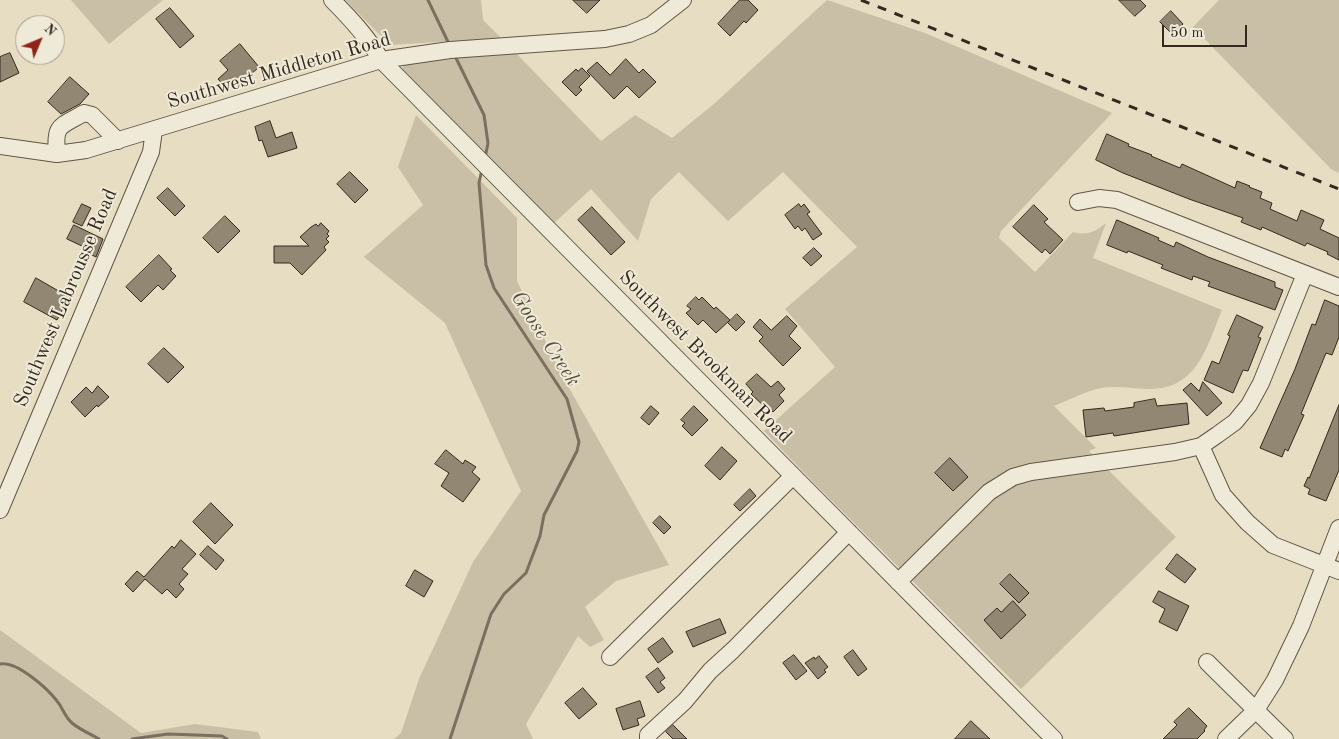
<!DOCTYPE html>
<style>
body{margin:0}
#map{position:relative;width:1339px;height:739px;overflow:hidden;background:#e7ddc2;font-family:"Old Standard TT",serif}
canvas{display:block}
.north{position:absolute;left:15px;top:15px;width:50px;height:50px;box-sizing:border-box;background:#efe9d7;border:1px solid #a49c8d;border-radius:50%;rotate:45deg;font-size:14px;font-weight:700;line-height:20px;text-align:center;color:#34291e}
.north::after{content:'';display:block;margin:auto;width:18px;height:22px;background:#8f2418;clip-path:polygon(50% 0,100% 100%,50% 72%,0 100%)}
.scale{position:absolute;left:1162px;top:25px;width:85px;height:22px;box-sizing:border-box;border:2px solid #34291e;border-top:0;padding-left:6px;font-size:15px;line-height:18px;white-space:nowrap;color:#34291e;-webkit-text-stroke:4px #efe9d7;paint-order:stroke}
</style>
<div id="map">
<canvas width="1339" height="739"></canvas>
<div class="north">N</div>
<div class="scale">50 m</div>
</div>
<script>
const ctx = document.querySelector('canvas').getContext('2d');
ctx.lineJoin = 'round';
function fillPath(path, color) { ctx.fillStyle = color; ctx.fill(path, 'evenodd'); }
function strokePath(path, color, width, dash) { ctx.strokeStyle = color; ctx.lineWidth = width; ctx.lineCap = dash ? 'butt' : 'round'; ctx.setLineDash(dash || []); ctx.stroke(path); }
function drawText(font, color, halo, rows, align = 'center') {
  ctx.font = font + ' "Old Standard TT",serif'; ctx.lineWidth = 4; ctx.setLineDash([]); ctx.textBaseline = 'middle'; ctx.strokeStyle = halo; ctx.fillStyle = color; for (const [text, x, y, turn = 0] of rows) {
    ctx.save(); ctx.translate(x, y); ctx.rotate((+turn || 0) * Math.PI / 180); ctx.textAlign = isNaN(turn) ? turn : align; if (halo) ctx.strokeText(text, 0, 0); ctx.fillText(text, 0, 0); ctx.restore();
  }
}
const green = new Path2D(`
 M71 0H163L109 44Z
 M345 0H481L483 20 501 38 390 45Z
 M827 0 925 33 1112 113 1001 231 999 238 1035 272 1073 232C1087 236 1095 232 1106 223L1093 258 1222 310C1207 346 1198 388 1151 389 1135 389 1117 385 1101 388 1088 390 1067 401 1054 406L1096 448 1089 451 1176 537 1021 689 815 484 764 431 835 367 785 309 857 247 783 172 728 221 679 172 651 199 638 241 591 189 553 224 400 72 405 63 514 51 601 141 635 115 672 138 715 103Z
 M1219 0H1339V173L1331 169 1193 27Z
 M416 115 517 218V281L560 372 669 565 616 581 585 607 604 640 590 647 578 636 526 724 533 739H394L401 733 419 679 473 562 521 491 445 323 364 257 423 205 398 167Z
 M0 630 141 733 195 724 258 732 261 739H0Z`);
const stream = new Path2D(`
 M428 0 449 44
 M454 54 484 115 488 143 485 158
 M0 664C17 661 47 688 57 701 63 708 64 716 72 723 79 729 90 734 99 739
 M132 739 168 734 222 736 227 739
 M450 739 491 614 504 594 526 573 540 536 544 515 577 451 579 442 567 399 494 288 486 265 479 183 482 169`);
const building = new Path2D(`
 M573 0H600L587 13Z
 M740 0H748L758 10 746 23 744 21 730 36 718 24Z
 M1119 0H1140L1146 6 1135 16Z
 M170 8 194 36 180 48 156 19Z
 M1171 11 1183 24 1172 34 1160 22Z
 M240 44 259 67 240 84 235 79 225 87 218 79 228 70 220 61Z
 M10 53 19 73 0 82V57Z
 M626 59 639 73 643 69 656 82 639 98 627 86 614 99 587 71 597 62 610 75Z
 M582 68 590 76 579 87 582 90 576 96 562 82 576 69 578 71Z
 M70 77 89 94 80 104 61 114 48 102Z
 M270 121 276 138 292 132 297 148 268 157 262 140 259 141 255 127Z
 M1107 134 1129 144 1128 146 1152 155 1151 156 1180 168 1182 164 1235 188 1237 181 1250 186 1249 187 1262 192 1260 198 1272 203 1270 209 1297 221 1301 210 1324 220 1320 229 1339 238V260L1327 254 1328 252 1307 243 1305 246 1262 227 1261 230 1241 222 1243 218 1189 199 1123 173 1096 160Z
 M350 172 368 190 355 203 337 184Z
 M168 188 185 206 175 216 157 198Z
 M82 204 91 208 82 226 73 222Z
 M799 204 801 207 804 204 810 212 807 214 822 234 813 240 805 228 802 231 798 226 795 229 785 215Z
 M1034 205 1048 219 1044 222 1063 240 1050 254 1045 249 1042 253 1013 227Z
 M592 207 625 242 611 255 578 220Z
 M225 216 240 231 218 253 203 238Z
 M1117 220 1159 238 1158 240 1174 247 1176 242 1208 257 1275 282V287L1283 290 1275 310 1208 286 1210 282 1193 276 1192 280 1161 268 1163 265 1128 251 1127 253 1107 245Z
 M321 223 329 231 327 234 329 236 326 239 329 242 324 247 326 250 302 275 290 263H274V246H309L300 237 311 227 316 224 318 226Z
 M74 225 103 239 96 257 82 250 84 247 67 239Z
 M814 248 822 256 811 266 803 258Z
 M159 255 172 269 170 270 176 276 163 290 158 285 141 302 126 287Z
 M36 278 69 297 57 320 24 302Z
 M696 297 699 300 702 297 714 309 716 307 730 320 716 333 703 320 698 325 686 313 691 309 687 306Z
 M1325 300 1339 306V337L1332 355 1326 353 1301 414 1304 415 1288 451 1285 449 1282 457 1260 448 1295 369 1312 324 1315 325Z
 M737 314 745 322 736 331 728 323Z
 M1237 315 1263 327 1258 337 1261 338 1248 371 1243 370 1233 393 1204 380 1212 361 1219 364 1230 336 1228 335Z
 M787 316 797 326 789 336 801 348 783 366 759 341 763 337 753 327 760 319 771 330Z
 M164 348 184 367 168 383 148 364Z
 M757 374 771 387 778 381 785 389 779 395 784 401 773 412 768 406 766 408 751 394 753 392 746 384Z
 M1203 382 1222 403 1207 416 1183 390 1191 383 1199 391Z
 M98 386 109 397 98 407 97 405 85 417 71 402 86 387 92 393Z
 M1155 399 1157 406 1187 403 1189 424 1114 436 1113 433 1086 437 1083 410 1104 408 1105 411 1134 407V403Z
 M1339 405V470L1326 501 1308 494 1310 489 1304 486 1308 477 1309 478Z
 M651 406 659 413 649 425 641 418Z
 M694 406 708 420 692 436 682 426 685 423 681 420Z
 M722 447 737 461 720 480 705 466Z
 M446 450 463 464 465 460 476 467 472 472 480 479 463 502 441 486 449 473 435 464Z
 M950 458 968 477 953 491 935 473Z
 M750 489 756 496 740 511 734 505Z
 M211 503 233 525 215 544 193 522Z
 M660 516 671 527 664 534 653 523Z
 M181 540 196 554 182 569 188 574 179 584 184 589 176 598 167 589 162 594 145 579 133 592 125 584 137 571 144 577 172 546 174 548Z
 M208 546 224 560 216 570 200 555Z
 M1177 554 1196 569 1185 583 1166 569Z
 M415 570 433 581 424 597 406 586Z
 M1010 574 1029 593 1019 603 1000 584Z
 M1159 591 1189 606 1177 631 1159 622 1165 609 1153 602Z
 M1013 601 1026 615 1001 639 984 620 997 608 1001 612Z
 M720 619 726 633 693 647 686 632Z
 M663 638 673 652 658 663 648 649Z
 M853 650 867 669 858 676 844 657Z
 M794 655 807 671 796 680 783 663Z
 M819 656 828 667 824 670 826 672 818 679 805 663 814 657 815 659Z
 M658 668 665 678 660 682 665 688 658 693 646 677Z
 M583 688 597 704 579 719 565 703Z
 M640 701 645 716 637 719 639 725 623 730 616 709Z
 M1189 708 1207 726 1204 730 1205 731 1197 739H1163L1177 725 1174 722Z
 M971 721 990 739H955Z
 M673 725 687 739H673L666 732Z`);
const minor = new Path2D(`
 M332 0C350 18 368 37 381 60L1054 739
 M0 146 57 154 86 150 381 60 450 50 605 39 629 34 651 25 683 0
 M57 154C54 124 60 127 84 113L92 115 118 141
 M1078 202 1099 198 1117 200 1339 287
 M1201 446 1223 495 1247 522 1273 545 1339 571
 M0 510 151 152 154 130
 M898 582 989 492 1013 477 1031 472 1175 452 1201 446 1217 435 1235 422 1249 405 1261 383 1305 274
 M610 657 793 476
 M1207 662 1285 739
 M648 739V735L685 701 710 671 733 650 849 532
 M1226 739 1256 710 1275 680 1301 626 1339 528`);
const rail = new Path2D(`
 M861 0 1339 189`);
const streetNames = [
 ["Southwest Middleton Road",279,71,-16],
 ["Southwest Labrousse Road",66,298,-67],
 ["Southwest Brookman Road",705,357,45]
];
const waterNames = [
 ["Goose Creek",545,339,57]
];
fillPath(green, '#c9bea6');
strokePath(stream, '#7b705f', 3);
fillPath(building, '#918773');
strokePath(building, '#34291e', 1);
strokePath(minor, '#615647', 18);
strokePath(minor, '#efe9d7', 16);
strokePath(rail, '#34291e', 3, [9, 9]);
drawText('20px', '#34291e', '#efe9d7', streetNames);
drawText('italic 21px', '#574d3e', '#efe9d7', waterNames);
</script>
